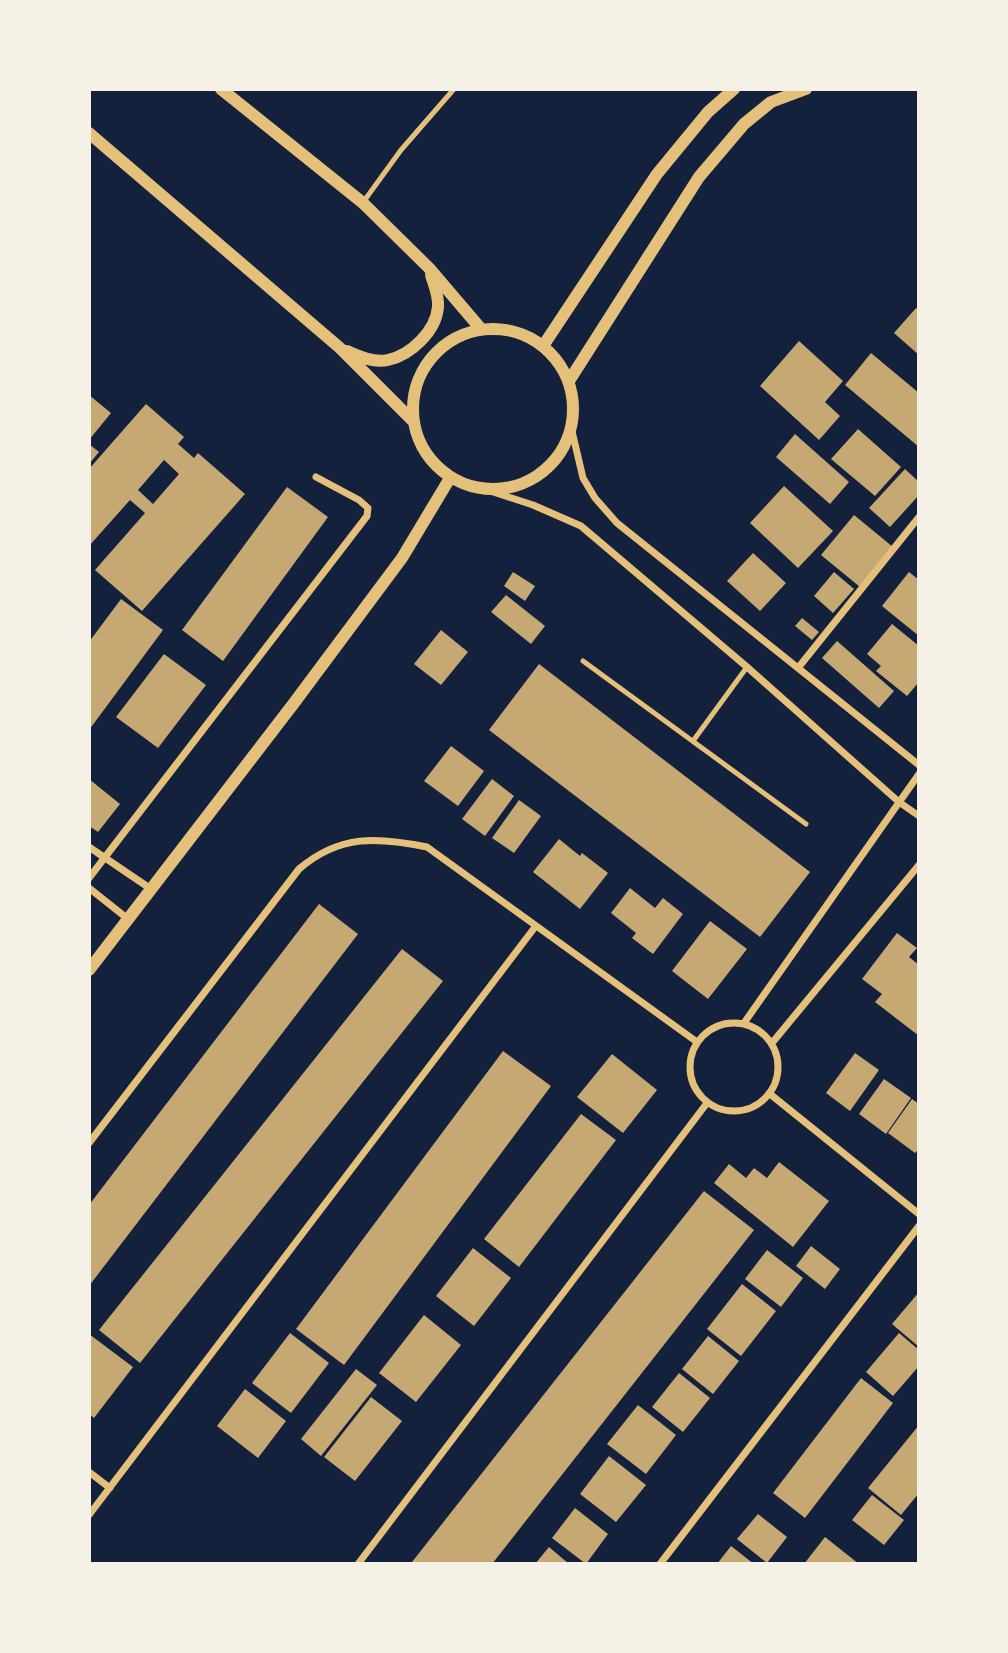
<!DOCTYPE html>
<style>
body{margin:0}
#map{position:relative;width:1008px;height:1653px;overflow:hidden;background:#14213d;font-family:"Golos Text",sans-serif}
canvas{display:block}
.frame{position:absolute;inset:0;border:91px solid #f6f1e7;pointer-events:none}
</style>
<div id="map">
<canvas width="1008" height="1653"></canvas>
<div class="frame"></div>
</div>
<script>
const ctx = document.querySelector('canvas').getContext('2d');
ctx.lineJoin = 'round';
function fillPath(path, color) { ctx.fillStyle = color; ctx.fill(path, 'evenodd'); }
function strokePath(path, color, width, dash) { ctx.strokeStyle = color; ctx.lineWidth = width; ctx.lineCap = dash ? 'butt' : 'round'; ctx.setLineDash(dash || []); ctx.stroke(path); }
const building = new Path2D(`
 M916 308 919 310V355L894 333Z
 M799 341 843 381 825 402 840 416 819 440 760 386Z
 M871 353 919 393V447L845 385Z
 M89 395 111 413 89 440Z
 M146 404 184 437 178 444 194 458 198 453 245 494 142 611 95 570 145 513 130 500 89 546V469ZM164 460 179 474 153 504 138 490Z
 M858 429 901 467 875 496 831 459Z
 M795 434 849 482 830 504 776 457Z
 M89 444 99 452 89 464Z
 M905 469 919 482V495L890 527 869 508Z
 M784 486 833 531 798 568 750 523Z
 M287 487 328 517 223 661 182 630Z
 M854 515 893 547 860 587 821 555Z
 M753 553 786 583 760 611 727 581Z
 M513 572 535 586 525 601 504 586Z
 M834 572 854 589 833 613 814 596Z
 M909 572 919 580V636L882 606Z
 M506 595 545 626 531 644 491 612Z
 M121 599 163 630 89 730V642Z
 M802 618 819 632 812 640 795 626Z
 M892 624 919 646V682L907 696 876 671 881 666 867 654Z
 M441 630 468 652 441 685 414 664Z
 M837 641 894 691 879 708 822 658Z
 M164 654 206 685 158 748 116 717Z
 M539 664 810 872 760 937 489 730Z
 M451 746 484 771 458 806 424 781Z
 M89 779 120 804 98 832 89 826Z
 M492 779 514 796 485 836 462 819Z
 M519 800 541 816 514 853 492 838Z
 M559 839 580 856 582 853 608 873 580 909 533 872Z
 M630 888 655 908 663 898 683 914 653 954 632 938 636 933 611 913Z
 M319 904 358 934 89 1286V1205Z
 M710 921 747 949 708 999 672 971Z
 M897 933 917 948 909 957 919 965V1036L875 1002 882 994 862 979Z
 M402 949 443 981 140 1363 99 1330Z
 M503 1051 551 1086 344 1365 296 1329Z
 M855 1053 879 1070 850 1111 826 1093Z
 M612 1054 657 1090 623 1133 577 1097Z
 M884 1079 911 1098 886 1134 859 1114Z
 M912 1099 919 1104V1149L915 1153 888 1133Z
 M581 1114 616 1140 519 1267 484 1239Z
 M779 1162 829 1201 793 1247 714 1183 729 1164 746 1178 754 1168 767 1178Z
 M704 1191 754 1230 492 1564H414L412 1562Z
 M811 1246 840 1269 825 1289 796 1266Z
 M473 1248 511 1278 474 1326 436 1296Z
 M767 1250 803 1278 781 1307 745 1279Z
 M742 1284 776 1311 741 1356 707 1329Z
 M919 1292V1347L892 1324Z
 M424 1315 461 1345 416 1402 379 1373Z
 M290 1333 329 1363 291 1413 252 1383Z
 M899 1333 919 1350V1366L893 1396 866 1372Z
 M89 1334 133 1367 94 1418 89 1414Z
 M708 1336 739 1361 713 1394 682 1369Z
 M356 1369 377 1385 321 1456 301 1439Z
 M679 1373 710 1398 683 1432 652 1407Z
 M861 1378 893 1403 805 1518 773 1493Z
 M245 1389 286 1421 258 1458 217 1426Z
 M371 1397 402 1421 355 1481 324 1457Z
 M638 1405 676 1435 646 1474 607 1444Z
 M919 1425V1493L901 1515 868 1488Z
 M609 1456 646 1485 616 1522 580 1494Z
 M872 1495 904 1520 884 1545 852 1520Z
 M575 1508 608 1534 586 1564 552 1538Z
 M758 1514 787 1537 767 1563 737 1539Z
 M825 1537 859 1564H804Z
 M731 1546 754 1564H717Z
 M549 1547 569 1564H535Z`);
const service = new Path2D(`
 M364 201 401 150 454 89
 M583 661 806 824
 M693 741 747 667`);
const minor = new Path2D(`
 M571 427 583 478 595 498 617 523 919 765
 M484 489 533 505 581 526 747 667 899 802 919 816
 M798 668 919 517
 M89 847 151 889
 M89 878 367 516 368 508 359 500 316 477
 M89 888 128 919
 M690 1067a44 44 0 1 1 88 0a44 44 0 1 1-88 0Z
 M744 1023 919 774
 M772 1043 919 865
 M770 1094 919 1214
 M89 1143 299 869C340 834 378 837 427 847L697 1042
 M89 1472 110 1488
 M89 1515 535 927
 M358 1564 707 1103
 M660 1564 919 1226`);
const tertiary = new Path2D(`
 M221 89 363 203 429 268 481 329
 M89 133 340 348 412 420
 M413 409a80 80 0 1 1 160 0a80 80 0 1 1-160 0Z
 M543 346 657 174 708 112 734 89
 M347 351C360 357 374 363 388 360 411 355 436 331 438 307 439 296 434 285 431 275
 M569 381 699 177 744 124 771 102 806 89
 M89 970 294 703 402 558 450 478`);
fillPath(building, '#c6a872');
strokePath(service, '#e5c07b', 5);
strokePath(minor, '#e5c07b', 7);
strokePath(tertiary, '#e5c07b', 12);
</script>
